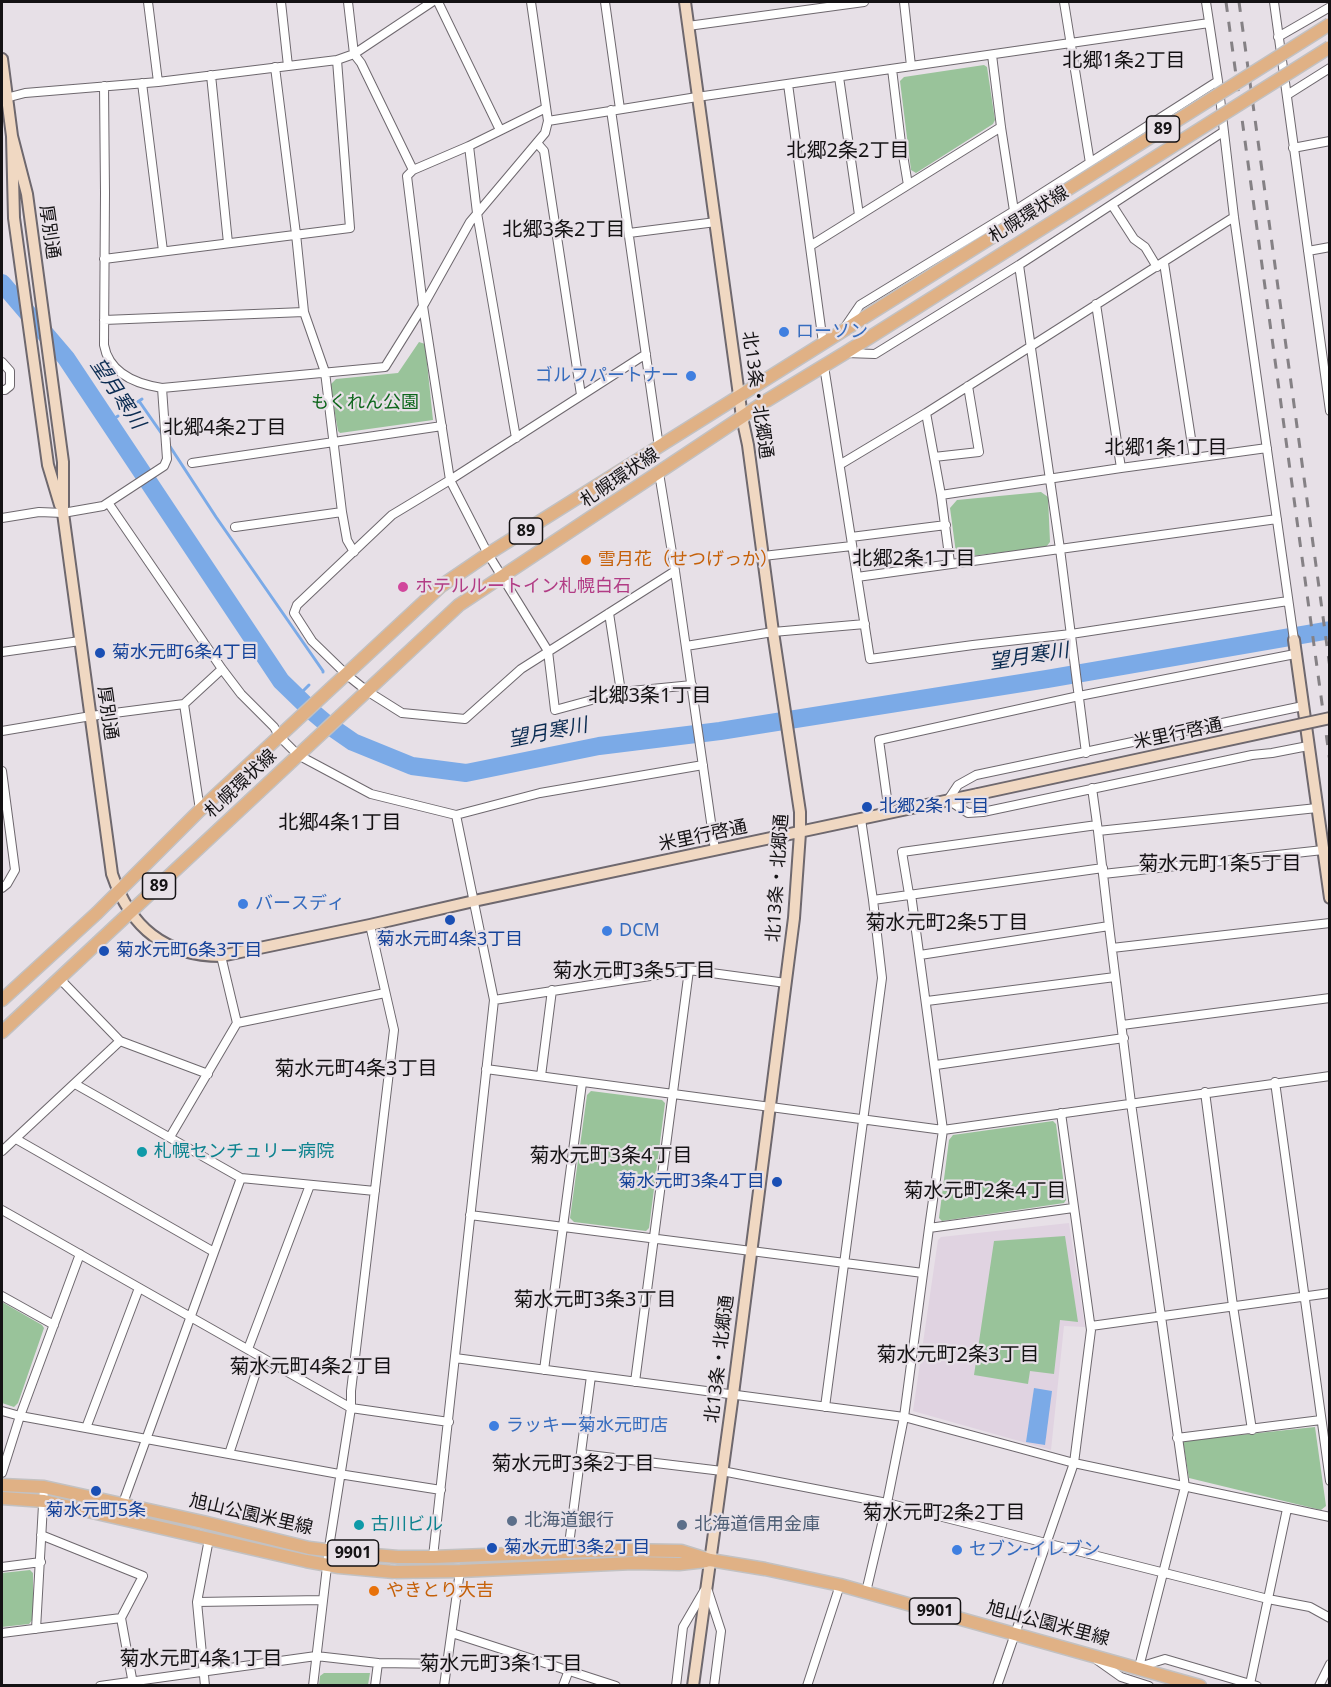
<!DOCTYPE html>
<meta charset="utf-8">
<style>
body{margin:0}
#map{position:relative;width:1331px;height:1687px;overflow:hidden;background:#e7e0e7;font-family:"Noto Sans",sans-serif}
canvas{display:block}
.frame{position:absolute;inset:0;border:3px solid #141214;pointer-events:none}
</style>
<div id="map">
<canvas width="1331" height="1687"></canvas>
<div class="frame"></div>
</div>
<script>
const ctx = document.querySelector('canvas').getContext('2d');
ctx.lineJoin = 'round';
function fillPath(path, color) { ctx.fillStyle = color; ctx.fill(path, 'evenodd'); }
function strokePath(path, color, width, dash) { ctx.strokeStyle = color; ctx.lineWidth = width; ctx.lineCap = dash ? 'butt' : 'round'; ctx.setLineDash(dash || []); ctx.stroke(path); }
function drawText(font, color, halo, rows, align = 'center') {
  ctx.font = font + ' "Noto Sans","Noto Sans JP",sans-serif'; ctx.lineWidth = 4.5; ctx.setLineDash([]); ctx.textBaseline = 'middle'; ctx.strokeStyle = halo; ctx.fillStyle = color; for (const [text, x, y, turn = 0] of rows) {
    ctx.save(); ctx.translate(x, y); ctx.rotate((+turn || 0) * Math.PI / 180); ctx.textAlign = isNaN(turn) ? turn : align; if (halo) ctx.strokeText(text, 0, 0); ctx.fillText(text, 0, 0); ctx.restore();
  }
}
const built = new Path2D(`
 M1069 1223 1085 1327 1064 1326 1051 1450 913 1411 938 1240 941 1237Z`);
const green = new Path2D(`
 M984 65 987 67 995 120 993 124 916 173 911 170 900 81 904 77Z
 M419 342 425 344 433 420 340 433 338 431 330 385 336 379 398 373Z
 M1041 492 1048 497 1050 542 1046 547 962 557 956 553 950 508 957 500Z
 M591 1091 662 1100 665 1103 649 1228 646 1231 574 1222 570 1218 587 1095Z
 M1053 1121 1056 1124 1066 1200 1064 1203 942 1221 939 1218 949 1140 953 1135Z
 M1065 1236 1078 1322 1060 1320 1054 1374 1030 1371 1028 1384 974 1375 994 1241Z
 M2 1302 42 1325 44 1328 18 1403 14 1407 2 1403Z
 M1315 1427 1326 1506 1321 1510 1189 1478 1183 1441Z
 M30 1570 33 1573V1619L29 1624 2 1627V1573Z
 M324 1673H370L368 1685H319L320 1676Z`);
const water = new Path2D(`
 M1034 1388 1052 1391 1045 1445 1026 1442Z`);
const stream = new Path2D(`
 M139 401 164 437
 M133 405 142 399
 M109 422 118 416
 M169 445 216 517 323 671V672
 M297 697 309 685`);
const river = new Path2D(`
 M2 283 66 358 281 681 314 713 327 724 353 742 412 766 466 773 599 746 720 731 1047 679 1330 630`);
const street = new Path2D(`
 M148 2 158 82
 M281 2 288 66
 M438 2 500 130
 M605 2 620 109
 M904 2 911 66
 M1064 2 1090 163
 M1206 2 1218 81 1234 217 1294 640
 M1274 2 1330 411
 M688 26 864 2
 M1278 37 1330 7
 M992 55 1001 127 1014 211
 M275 67 296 234 304 312 325 372 342 512 347 540 354 552
 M892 69 901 143 908 185
 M211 75 228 243
 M839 77 859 215
 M142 83 163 251
 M788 84 823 343
 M104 86 105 193 104 345C109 373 136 384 162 388L385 367 423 306 470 222 545 133 548 121 531 2
 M1287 95 1330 68
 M2 99 25 93 158 82 337 60 354 54 348 2
 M546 108 469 146 413 170 407 176 423 306 450 480 488 554 548 651 555 710 621 692 692 685
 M611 110 659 447
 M548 121 697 97 1209 23
 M537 143 544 151 581 395
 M469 146 477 213 516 438
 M1293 148 1330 141
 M413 170 361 63 354 54 432 2
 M1112 205 1134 239 1145 247 1157 267
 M629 233 716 222
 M810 246 1001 127
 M1308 251 1330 247
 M104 259 350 228 337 60
 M1164 263 1194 458
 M1019 265 1060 549 1086 753
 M1096 304 1121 468
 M104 320 304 312
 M845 327 860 305 1014 211 1218 81
 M846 353 875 354 1019 265 1223 132
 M646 354 450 480 392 515 297 605 294 613 312 641 347 675 367 691 402 713 465 719 521 669 675 571
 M2 362 10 371V386L5 390H2
 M824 366 870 659 973 645 1071 634 1288 601
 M926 413 941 495 950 563
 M934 457 979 452 968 386
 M192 463 442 426
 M841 464 926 413 1234 217
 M659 473 675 571 715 850
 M941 495 1121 468 1267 448
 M109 504 222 669 241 694 274 727 280 737 298 755 371 794 456 815 494 1000 433 1557
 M2 518 39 512 63 513 103 506 164 466 167 459 162 388
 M235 527 342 512
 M851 537 946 525
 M763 556 852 546
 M857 577 1277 519
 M609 613 621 692
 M686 646 773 632 865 624
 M2 652 80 641
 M184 704 222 669
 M1303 706 976 775 958 785 948 800 968 813 983 812 1252 755 1272 753 1308 746
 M2 731 91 716 184 704 200 810
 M2 771 15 870 7 884 2 888
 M1092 788 1098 831 1109 926 1131 1103 1185 1487 1139 1667
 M889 813 879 740 1079 696 1295 654
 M456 815 540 793 703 765
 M1098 831 1317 808
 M1103 874 1323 850
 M909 894 902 852 1097 825
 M873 900 1103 868
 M1112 948 1330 923
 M920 955 1109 926
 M59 978 120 1041 208 1074
 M494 1000 689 970 786 983
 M927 1001 1115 977
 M237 1023 385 993
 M1122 1025 1330 998
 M936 1065 1124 1038
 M486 1069 943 1130 1330 1076
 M541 1076 552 990
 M1275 1082 1330 1481
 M75 1084 241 1178 375 1191
 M1205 1092 1233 1306 1252 1430
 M170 1137 237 1023 221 956
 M16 1139 214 1252
 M2 1151 120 1041
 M2 1210 351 1408 449 1422
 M470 1215 923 1273
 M929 1228 1073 1208
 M2 1296 54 1325
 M1091 1326 1330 1293
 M248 1349 310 1185
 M455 1358 904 1417 1074 1463 1330 1517
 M544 1370 582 1083
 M635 1382 689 970
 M825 1407 882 978 873 900 861 819
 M2 1411 20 1416 339 1474 441 1490
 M86 1428 139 1288
 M1177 1438 1321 1420
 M229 1454 261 1357
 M581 1454 722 1471 887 1503 1268 1599 1310 1607 1330 1618
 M2 1473 20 1416 80 1254
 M123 1503 241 1178
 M41 1535 143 1576 121 1618
 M568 1552 591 1376
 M2 1567 41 1562
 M708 1591 721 1631 714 1686
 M866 1592 887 1503 904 1417 929 1228 943 1130 911 894
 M197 1602 323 1600
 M36 1629 44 1487
 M2 1633 121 1618 133 1684
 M452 1633 616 1686
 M1097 1660 1121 1677 1149 1686
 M1139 1667 1165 1659 1257 1686
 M1250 1684 1287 1509
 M100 1686 316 1656 378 1663 447 1664
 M205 1686 197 1602 209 1539
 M313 1686 330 1541 351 1408V1391L394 1030 370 925
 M375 1686 378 1663
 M444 1686 460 1571
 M563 1686 569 1670
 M676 1686 683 1627 704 1591
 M807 1686 840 1585
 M997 1686 1074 1463 1091 1330 1061 1113
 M1319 1686 1330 1664`);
const secondary = new Path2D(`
 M685 2 742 417 748 445 773 632 800 812V833L794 918 733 1394 693 1686
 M2 59 12 136 14 218 48 465 60 505
 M12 136 27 194 63 462V513L112 874C130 927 164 956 221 956L370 925 474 901 978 794
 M1294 640 1330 898`);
const primary = new Path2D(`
 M2 1000 97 913 200 810 441 586 488 554 997 234
 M2 1032 459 605 766 401 845 353 1008 250
 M2 1485 44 1487 203 1522 309 1548 350 1553 398 1557H433L617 1550 681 1551 710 1560 765 1569 840 1585 1200 1686
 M2 1498 44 1501 306 1561 339 1567 394 1572 460 1571 633 1563 679 1564 706 1561`);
const rail = new Path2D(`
 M1226 2 1330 762
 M1239 2 1330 668`);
const secondaryBridge = new Path2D(`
 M978 794 1330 718`);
const primaryBridge = new Path2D(`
 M997 234 1330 24
 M1008 250 1330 47`);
const markers = [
 [784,332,6,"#3f7fe0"],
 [691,376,6,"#3f7fe0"],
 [586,560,6,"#e8710a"],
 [403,587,6,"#d1479c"],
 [100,653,6,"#1a4fb4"],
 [867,807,6,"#1a4fb4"],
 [243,904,6,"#3f7fe0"],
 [450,920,6,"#1a4fb4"],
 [607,931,6,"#3f7fe0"],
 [104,951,6,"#1a4fb4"],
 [142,1152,6,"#0f9aa8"],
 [777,1182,6,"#1a4fb4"],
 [494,1426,6,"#3f7fe0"],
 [96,1491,6,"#1a4fb4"],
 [512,1521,6,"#5c6f8a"],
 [359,1525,6,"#0f9aa8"],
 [682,1525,6,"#5c6f8a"],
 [492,1548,6,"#1a4fb4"],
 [957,1550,6,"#3f7fe0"],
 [374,1591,6,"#e8710a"]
];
const shields = [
 [1163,129,33],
 [526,531,33],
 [159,886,33],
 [353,1553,51],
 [935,1611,51]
];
const shieldNames = [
 ["89",1163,129],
 ["89",526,531],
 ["89",159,886],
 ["9901",353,1553],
 ["9901",935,1611]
];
const streetNames = [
 ["札幌環状線",1029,215,-32],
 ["厚別通",49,232,82],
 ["北13条・北郷通",757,395,82],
 ["札幌環状線",620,478,-34],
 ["厚別通",107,713,82],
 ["米里行啓通",1178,734,-12],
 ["札幌環状線",241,784,-43],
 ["米里行啓通",703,836,-12],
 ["北13条・北郷通",778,878,-86],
 ["北13条・北郷通",720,1359,-83],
 ["旭山公園米里線",251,1515,13],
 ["旭山公園米里線",1048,1624,15]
];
const shopNames = [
 ["ローソン",796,332],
 ["ゴルフパートナー",679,376,"right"],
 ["バースディ",255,904],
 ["DCM",619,931],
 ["ラッキー菊水元町店",506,1426],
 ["セブン-イレブン",969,1550]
];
const parkNames = [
 ["もくれん公園",365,403]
];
const foodNames = [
 ["雪月花（せつげっか）",598,560],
 ["やきとり大吉",386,1591]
];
const hotelNames = [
 ["ホテルルートイン札幌白石",415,587]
];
const transitNames = [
 ["菊水元町6条4丁目",112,653],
 ["北郷2条1丁目",879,807],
 ["菊水元町4条3丁目",450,940,"center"],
 ["菊水元町6条3丁目",116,951],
 ["菊水元町3条4丁目",765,1182,"right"],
 ["菊水元町5条",96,1511,"center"],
 ["菊水元町3条2丁目",504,1548]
];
const cultureNames = [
 ["札幌センチュリー病院",154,1152],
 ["古川ビル",371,1525]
];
const serviceNames = [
 ["北海道銀行",524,1521],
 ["北海道信用金庫",694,1525]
];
const neighbourhoodNames = [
 ["北郷1条2丁目",1124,61],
 ["北郷2条2丁目",848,151],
 ["北郷3条2丁目",564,230],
 ["北郷4条2丁目",225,428],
 ["北郷1条1丁目",1166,448],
 ["北郷2条1丁目",914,559],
 ["北郷3条1丁目",650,696],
 ["北郷4条1丁目",340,823],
 ["菊水元町1条5丁目",1220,864],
 ["菊水元町2条5丁目",947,923],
 ["菊水元町3条5丁目",634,971],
 ["菊水元町4条3丁目",356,1069],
 ["菊水元町3条4丁目",611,1156],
 ["菊水元町2条4丁目",985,1191],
 ["菊水元町3条3丁目",595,1300],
 ["菊水元町2条3丁目",958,1355],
 ["菊水元町4条2丁目",311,1367],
 ["菊水元町3条2丁目",573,1464],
 ["菊水元町2条2丁目",944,1513],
 ["菊水元町4条1丁目",201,1659],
 ["菊水元町3条1丁目",501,1664]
];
const waterNames = [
 ["望月寒川",117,394,56],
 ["望月寒川",1029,657,-9],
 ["望月寒川",548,733,-11]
];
fillPath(built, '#e0d3e1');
fillPath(green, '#99c39a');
fillPath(water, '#7baae7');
strokePath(stream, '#7baae7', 3);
strokePath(river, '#7baae7', 18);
strokePath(street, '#6e686e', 10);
strokePath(secondary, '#6e686e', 14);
strokePath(primary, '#c2c1c2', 15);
strokePath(street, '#fff', 8);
strokePath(secondary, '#f0d8c2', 10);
strokePath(primary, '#e0b185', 12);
strokePath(rail, '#858185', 3, [10, 10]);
strokePath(secondaryBridge, '#6e686e', 14, []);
strokePath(primaryBridge, '#c2c1c2', 15, []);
strokePath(secondaryBridge, '#f0d8c2', 10);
strokePath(primaryBridge, '#e0b185', 12);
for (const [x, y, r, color] of markers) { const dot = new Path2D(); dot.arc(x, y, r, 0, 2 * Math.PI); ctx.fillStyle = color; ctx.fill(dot); strokePath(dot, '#e7e0e7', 2); }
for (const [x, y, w] of shields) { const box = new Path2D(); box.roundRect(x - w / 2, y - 13, w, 26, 4.5); ctx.fillStyle = '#e7e0e7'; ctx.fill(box); strokePath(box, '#141214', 1.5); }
drawText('bold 16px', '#141214', null, shieldNames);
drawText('18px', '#141214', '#e7e0e7', streetNames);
drawText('18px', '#366cbe', '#e7e0e7', shopNames, 'left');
drawText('18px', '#0e661c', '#e7e0e7', parkNames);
drawText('18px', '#c56008', '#e7e0e7', foodNames, 'left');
drawText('18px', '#b23c85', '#e7e0e7', hotelNames, 'left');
drawText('18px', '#164399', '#e7e0e7', transitNames, 'left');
drawText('18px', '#0d838f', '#e7e0e7', cultureNames, 'left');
drawText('18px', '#4e5e75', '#e7e0e7', serviceNames, 'left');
drawText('20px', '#141214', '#e7e0e7', neighbourhoodNames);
drawText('italic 20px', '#0a2b51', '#e7e0e7', waterNames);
</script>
